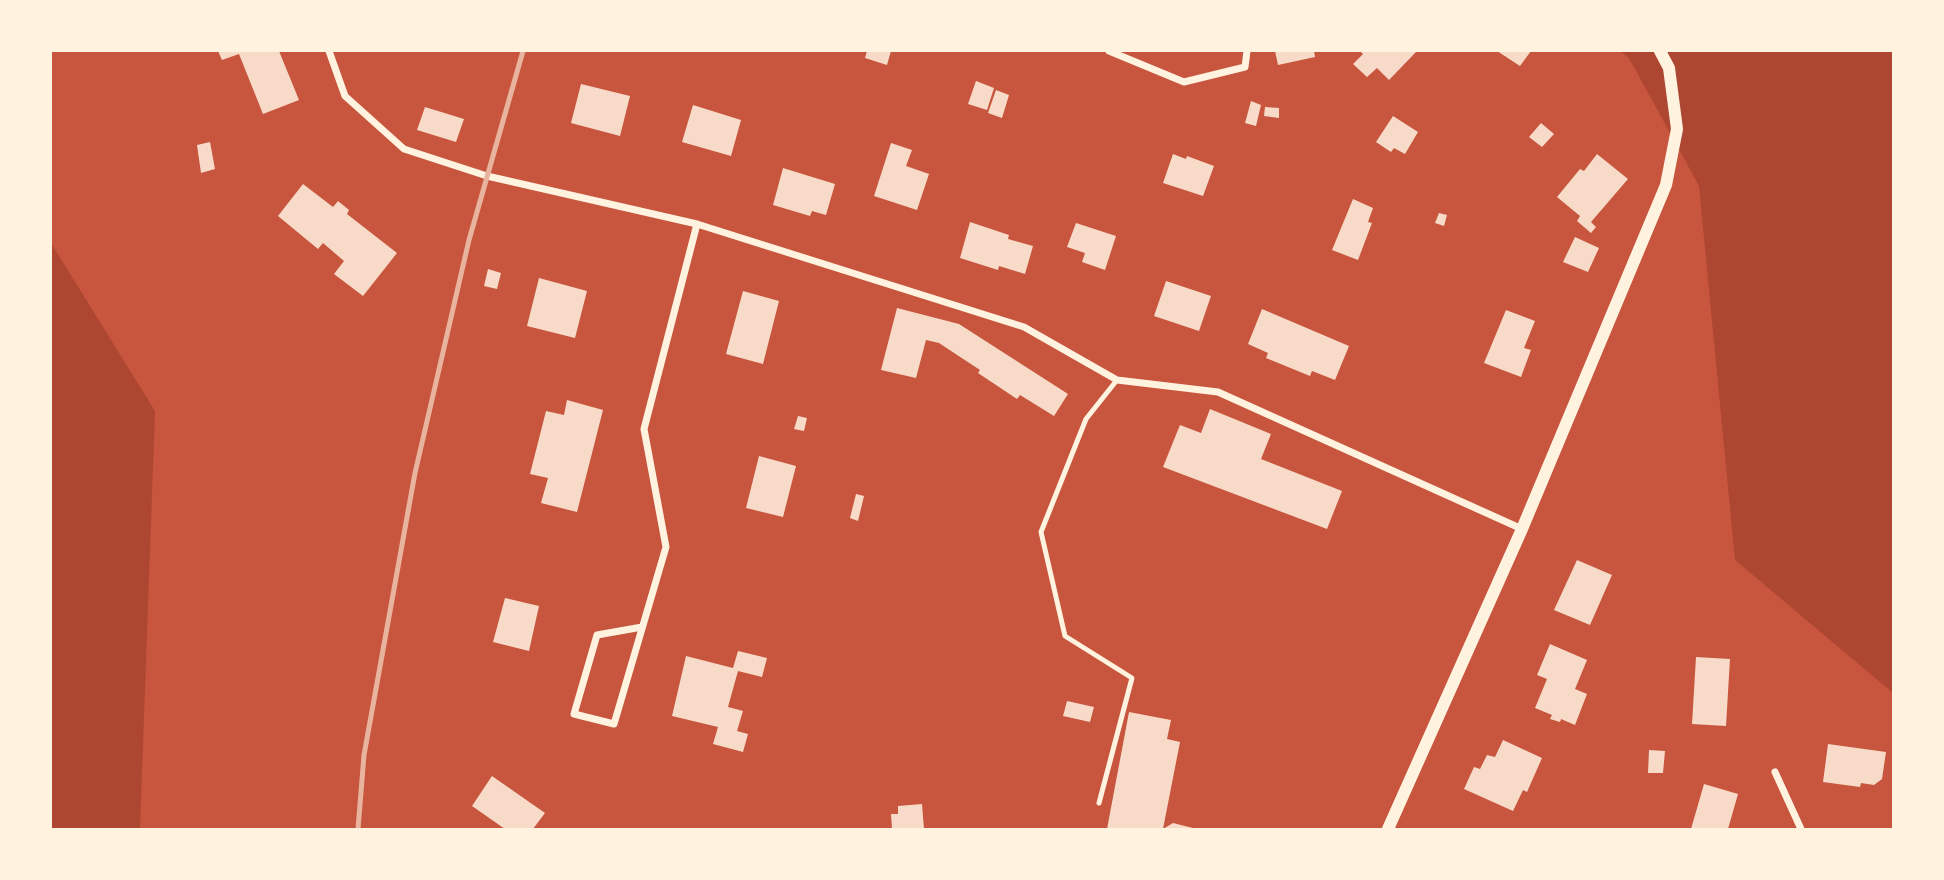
<!DOCTYPE html>
<style>
body{margin:0}
#map{position:relative;width:1944px;height:880px;overflow:hidden;background:#c8553d;font-family:"Noto Serif",serif}
canvas{display:block}
.frame{position:absolute;inset:0;border:52px solid #fff3e0;pointer-events:none}
</style>
<div id="map">
<canvas width="1944" height="880"></canvas>
<div class="frame"></div>
</div>
<script>
const ctx = document.querySelector('canvas').getContext('2d');
ctx.lineJoin = 'round';
function fillPath(path, color) { ctx.fillStyle = color; ctx.fill(path, 'evenodd'); }
function strokePath(path, color, width, dash) { ctx.strokeStyle = color; ctx.lineWidth = width; ctx.lineCap = dash ? 'butt' : 'round'; ctx.setLineDash(dash || []); ctx.stroke(path); }
const green = new Path2D(`
 M1620 51H1893V693L1735 560 1699 186 1629 58Z
 M51 243 155 411 140 829H51Z`);
const building = new Path2D(`
 M218 51H279L299 100 263 114 239 54 222 60Z
 M867 51H891L887 65 865 58Z
 M1275 51H1314L1315 57 1278 65Z
 M1360 51H1415L1416 52 1389 80 1377 68 1367 77 1353 64 1363 54Z
 M1497 51H1531L1520 66Z
 M976 81 994 88 987 110 968 104Z
 M581 84 630 96 620 136 571 123Z
 M996 90 1009 95 1002 118 988 113Z
 M1251 101 1261 105 1256 126 1245 123Z
 M693 105 741 120 731 156 682 142Z
 M425 107 464 119 456 142 417 130Z
 M1265 107 1279 108V118L1264 116Z
 M1393 116 1418 132 1405 154 1394 148 1391 152 1376 142Z
 M1541 123 1554 134 1542 147 1529 137Z
 M210 142 215 169 201 173 197 145Z
 M891 143 912 150 906 166 929 174 917 210 874 196Z
 M1173 154 1186 159 1187 156 1214 166 1203 196 1163 183Z
 M1597 154 1628 179 1591 222 1596 227 1591 233 1577 221 1580 216 1557 197 1580 169 1584 171Z
 M783 168 835 184 826 215 812 211 810 216 773 205Z
 M303 184 333 207 338 201 349 210 347 214 397 253 363 296 334 274 344 261 323 243 318 249 278 216Z
 M1353 199 1373 208 1368 222 1372 223 1358 260 1332 250Z
 M1439 213 1447 215 1444 226 1435 223Z
 M970 222 1009 235 1008 239 1033 246 1025 274 999 266 998 270 960 258Z
 M1076 223 1116 236 1105 270 1082 262 1085 253 1067 247Z
 M1575 237 1599 248 1588 272 1563 262Z
 M488 269 501 273 497 289 484 286Z
 M539 278 587 291 575 338 527 326Z
 M1166 281 1211 296 1199 331 1154 316Z
 M743 291 779 301 763 364 726 354Z
 M897 308 959 324 1068 394 1054 416 1020 395 1017 399 978 373 980 370 939 343 926 340 916 378 881 370Z
 M1262 309 1349 346 1335 380 1312 371 1310 376 1266 358 1268 353 1248 344Z
 M1506 310 1535 321 1524 348 1531 350 1521 377 1484 363Z
 M567 400 603 410 577 512 541 503 548 478 530 474 546 411 564 415Z
 M1210 409 1271 434 1261 459 1342 491 1327 529 1163 467 1180 425 1201 433Z
 M798 416 807 418 804 431 794 429Z
 M759 456 796 466 783 517 746 508Z
 M856 494 864 496 858 521 850 518Z
 M1577 560 1612 575 1590 625 1554 610Z
 M505 598 539 606 529 651 493 642Z
 M1550 644 1587 660 1575 689 1587 694 1575 725 1561 719 1560 722 1550 719 1552 715 1535 708 1547 679 1537 675Z
 M738 651 767 658 762 677 738 671 728 707 743 711 737 731 748 734 743 752 713 744 718 727 672 716 686 656 733 668Z
 M1696 657 1730 659 1726 726 1692 724Z
 M1067 701 1094 707 1090 722 1063 716Z
 M1129 712 1171 720 1167 739 1180 742 1163 829 1173 823 1197 829H1107Z
 M1503 740 1542 758 1527 792 1523 790 1513 811 1464 789 1474 767 1480 769 1487 755 1495 757Z
 M1828 744 1886 752 1882 779 1874 785 1861 783 1860 787 1823 782Z
 M1649 750 1665 751 1663 773H1648Z
 M492 776 545 813 533 829H505L472 806Z
 M1704 784 1738 794 1728 829H1691Z
 M922 804 924 829H892L891 814H898V806Z`);
const service = new Path2D(`
 M1099 803 1132 678 1065 636 1041 532 1086 419 1117 380`);
const minor = new Path2D(`
 M329 51 345 96 404 149 487 176 697 224 1024 327 1117 380 1218 392 1522 529
 M1109 51 1184 82 1245 67 1247 51
 M642 627 597 635 574 714 614 724 666 547 644 429 697 224
 M1775 772 1801 829`);
const tertiary = new Path2D(`
 M1388 829 1522 529 1666 185 1677 129 1669 68 1660 51`);
const rail = new Path2D(`
 M358 829 364 755 415 473 469 240 523 51`);
fillPath(green, '#ae4732');
fillPath(building, '#f7dbc8');
strokePath(service, '#fff3e0', 5);
strokePath(minor, '#fff3e0', 7);
strokePath(tertiary, '#fff3e0', 12);
strokePath(rail, '#e9b49f', 5);
</script>
